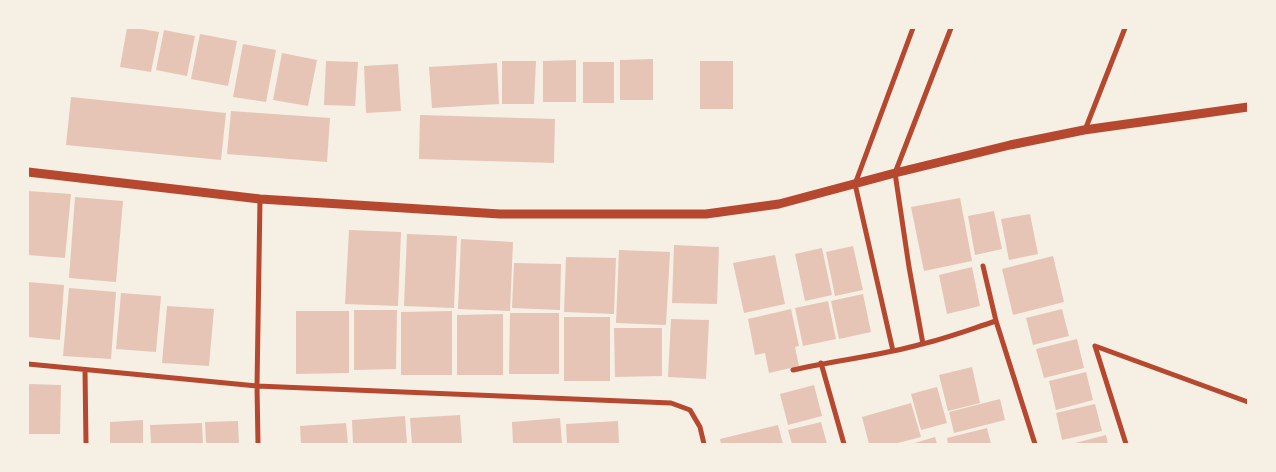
<!DOCTYPE html>
<style>
body{margin:0}
#map{position:relative;width:1276px;height:472px;overflow:hidden;background:#f6efe4;font-family:"Noto Sans",sans-serif}
canvas{display:block}
.frame{position:absolute;inset:0;border:29px solid #f6efe4;pointer-events:none}
</style>
<div id="map">
<canvas width="1276" height="472"></canvas>
<div class="frame"></div>
</div>
<script>
const ctx = document.querySelector('canvas').getContext('2d');
ctx.lineJoin = 'round';
function fillPath(path, color) { ctx.fillStyle = color; ctx.fill(path, 'evenodd'); }
function strokePath(path, color, width, dash) { ctx.strokeStyle = color; ctx.lineWidth = width; ctx.lineCap = dash ? 'butt' : 'round'; ctx.setLineDash(dash || []); ctx.stroke(path); }
const building = new Path2D(`
 M127 28H136L159 32 151 72 120 67Z
 M164 30 195 36 187 76 156 70Z
 M200 34 237 41 228 86 191 79Z
 M243 44 276 50 266 102 233 97Z
 M282 53 317 60 308 106 273 100Z
 M653 59V100H620V60Z
 M576 60V102H543V61Z
 M326 61 358 62 355 106 324 105Z
 M502 61H536L534 104H502Z
 M700 61H733V109H700Z
 M583 62H614V103H583Z
 M497 63 499 104 432 108 429 67Z
 M398 64 401 111 366 113 364 66Z
 M71 97 226 113 221 160 66 145Z
 M231 111 330 118 327 162 227 154Z
 M420 115 555 119 554 163 419 159Z
 M28 191 71 194 65 258 28 255Z
 M75 197 123 201 116 282 69 278Z
 M960 198 972 261 924 271 911 207Z
 M994 211 1002 249 975 255 968 216Z
 M1030 214 1038 254 1009 260 1001 219Z
 M349 230 401 232 398 306 345 304Z
 M407 234 457 236 454 308 404 306Z
 M461 239 513 242 510 311 458 309Z
 M674 245 719 247 717 304 672 303Z
 M853 246 863 290 835 296 826 252Z
 M822 248 832 295 805 301 795 254Z
 M619 250 670 252 666 325 616 323Z
 M775 255 785 304 744 313 733 263Z
 M1053 256 1064 302 1013 315 1002 269Z
 M566 257 616 258 614 314 564 312Z
 M514 263 561 264 560 310 512 308Z
 M972 267 980 306 947 314 939 275Z
 M28 282 64 285 60 340 28 337Z
 M69 288 116 292 111 359 63 356Z
 M121 293 161 296 156 352 116 349Z
 M863 294 871 332 839 339 831 301Z
 M828 301 836 339 803 346 795 308Z
 M167 306 214 309 209 366 162 363Z
 M791 309 799 346 795 347 799 366 769 373 765 353 755 355 748 319Z
 M1062 309 1069 336 1033 345 1026 318Z
 M354 310H397L396 369 354 370Z
 M296 311H349V373L296 374Z
 M452 311V375H401V312Z
 M510 313H559V374H509Z
 M503 314V375H457V315Z
 M564 317H610V381H564Z
 M671 319 709 320 706 379 668 377Z
 M614 328H662V376L615 377Z
 M1077 339 1084 368 1044 378 1036 349Z
 M972 367 980 403 948 411 939 375Z
 M1086 372 1093 400 1056 410 1049 381Z
 M28 384 61 385 60 434H28Z
 M814 385 822 416 788 425 780 394Z
 M937 387 947 423 921 430 911 394Z
 M1000 399 1005 420 954 433 949 412Z
 M911 403 921 437 894 444H869L862 417Z
 M1095 404 1102 431 1062 440 1056 413Z
 M460 415 462 444H412L410 418Z
 M405 416 407 444H353L352 420Z
 M560 418 562 444H513L512 422Z
 M143 420V444H110V422Z
 M238 421 239 444H206L205 422Z
 M618 421 619 444H567L566 424Z
 M821 422 827 444H792L788 430Z
 M202 423 203 444H151L150 425Z
 M346 423 348 444H301L300 426Z
 M778 425 783 444H721L720 439Z
 M987 428 991 444H948L947 438Z
 M1106 435 1108 444H1071Z
 M935 437 937 444H911Z`);
const minor = new Path2D(`
 M1085 130 1125 28
 M983 266 996 321 1035 444
 M923 344 909 267 895 173 951 28
 M1095 346 1248 402
 M1095 346 1126 444
 M893 351 855 184 913 28
 M821 363 844 444
 M28 364 257 386 671 403 690 410 700 427 704 444
 M85 370 86 444
 M793 370C836 360 880 356 922 344 947 338 971 329 996 321
 M258 444 257 386 260 199`);
const tertiary = new Path2D(`
 M28 172 260 199 500 214H706L779 204 895 173 1010 145 1084 130 1248 107`);
fillPath(building, '#e6c5b7');
strokePath(minor, '#b5482f', 5);
strokePath(tertiary, '#b5482f', 9);
</script>
